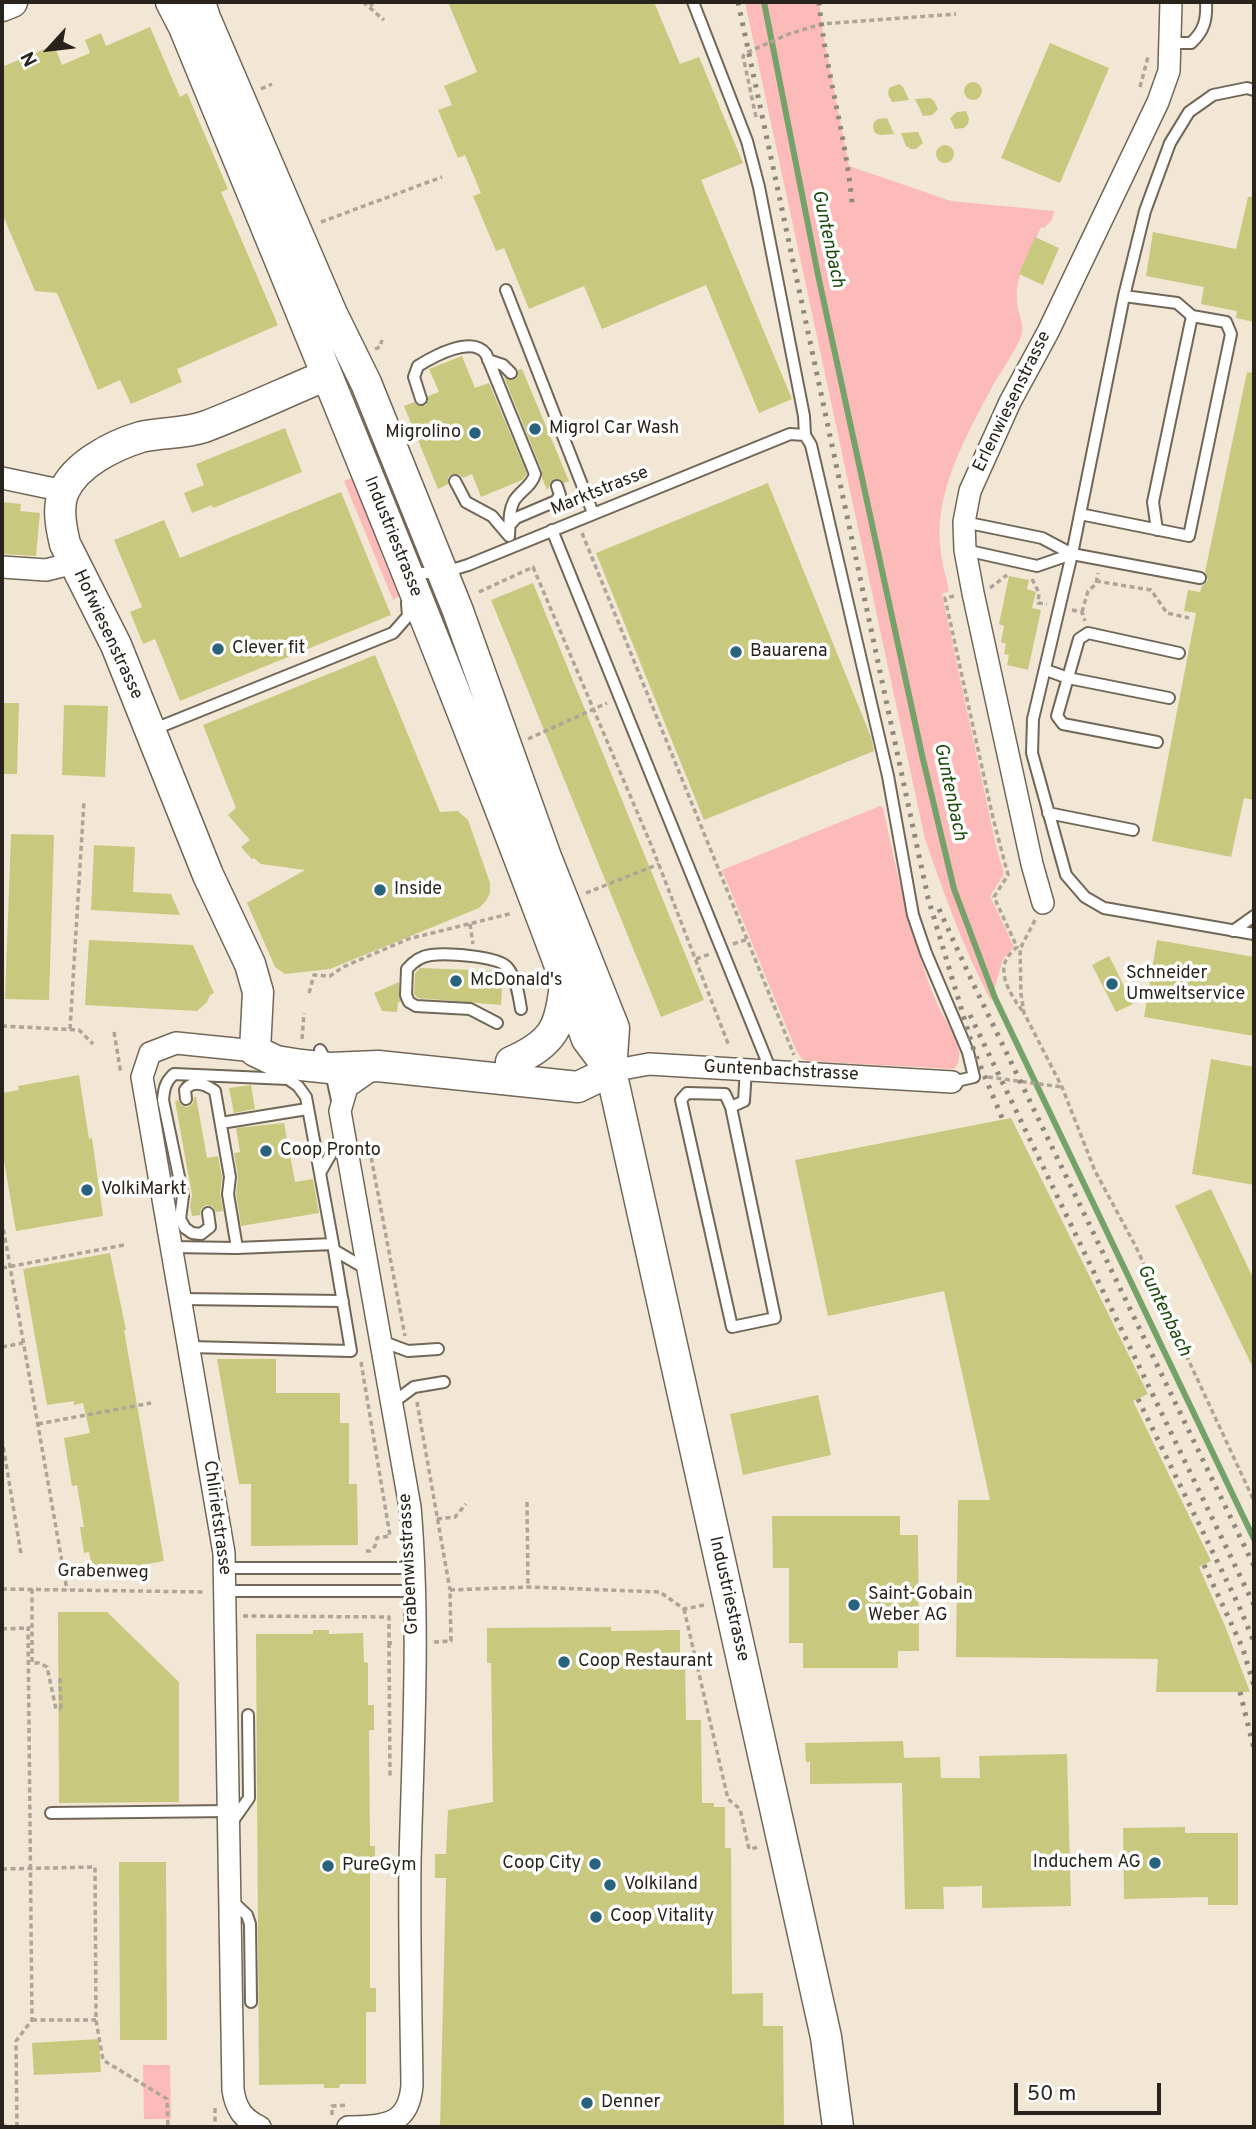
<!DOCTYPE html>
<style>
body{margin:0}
#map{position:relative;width:1256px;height:2129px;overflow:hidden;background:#f2e6d5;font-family:Overpass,sans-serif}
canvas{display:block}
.frame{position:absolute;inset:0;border:4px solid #28241d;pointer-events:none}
.north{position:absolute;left:14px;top:14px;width:70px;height:70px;-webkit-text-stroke:5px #fff;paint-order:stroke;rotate:243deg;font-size:19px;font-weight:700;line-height:28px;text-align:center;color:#28241d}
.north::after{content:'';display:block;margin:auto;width:24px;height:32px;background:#28241d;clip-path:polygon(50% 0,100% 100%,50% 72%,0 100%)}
.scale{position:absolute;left:1014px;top:2083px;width:147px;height:32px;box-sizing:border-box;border:4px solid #28241d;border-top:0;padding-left:9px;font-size:21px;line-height:24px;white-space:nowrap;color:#28241d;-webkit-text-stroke:5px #fff;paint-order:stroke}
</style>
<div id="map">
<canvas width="1256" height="2129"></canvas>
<div class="frame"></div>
<div class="north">N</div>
<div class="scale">50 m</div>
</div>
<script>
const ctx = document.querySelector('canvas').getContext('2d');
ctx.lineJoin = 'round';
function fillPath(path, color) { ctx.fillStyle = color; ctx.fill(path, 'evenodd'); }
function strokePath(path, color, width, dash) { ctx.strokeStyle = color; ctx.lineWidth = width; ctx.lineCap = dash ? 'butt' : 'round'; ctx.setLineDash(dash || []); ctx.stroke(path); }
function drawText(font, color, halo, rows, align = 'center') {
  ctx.font = font + ' Overpass,sans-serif'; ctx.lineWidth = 7; ctx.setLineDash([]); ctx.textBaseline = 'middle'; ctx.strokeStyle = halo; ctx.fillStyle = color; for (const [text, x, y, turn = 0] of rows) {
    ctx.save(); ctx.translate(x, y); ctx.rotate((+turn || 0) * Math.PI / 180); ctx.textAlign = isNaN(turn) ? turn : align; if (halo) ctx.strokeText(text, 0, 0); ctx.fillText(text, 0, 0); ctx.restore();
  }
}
const green = new Path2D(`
 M745 2H819L824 39 849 166 951 201 1054 211 1052 220 1044 228 1041 227C1031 251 1015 273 1017 301 1017 311 1024 323 1022 333 1018 348 999 374 991 389 967 434 935 491 940 544 941 560 946 576 949 591L942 594 996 846 1004 874 990 896 1014 947 1003 959 991 1001C964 949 944 894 925 839Z
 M352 478 377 535 382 556 399 596 393 600 344 481Z
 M880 806 883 808C898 876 911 942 938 1006 946 1023 970 1052 954 1069L807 1061 802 1059 796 1050 722 870Z
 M143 2065H170L171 2119H144Z`);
const stream = new Path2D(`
 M764 2 818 275 922 755 954 889 995 998 1254 1539`);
const building = new Path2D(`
 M448 2H654L680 64 699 57 743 163 701 180 792 399 759 413 706 285 602 329 584 286 529 309 504 248 496 251 473 196 481 193 465 155 458 158 438 110 452 105 444 86 477 72Z
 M150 27 180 97 187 93 228 189 221 192 278 325 177 369 182 382 131 404 120 380 98 390 57 293 35 291 2 213V67L54 45 62 65 90 53 85 40 101 33 106 46Z
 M1050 43 1109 68 1060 183 1001 158Z
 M964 91a9 9 0 1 1 18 0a9 9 0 1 1-18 0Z
 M899 84 903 87 909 100 892 102 888 94 889 88Z
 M930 98 934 101 938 109 932 115 923 116 915 99Z
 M966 111 969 119 968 124 964 128 955 129 950 118 957 112Z
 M887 118 894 134 880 135 875 133 873 128 874 122 878 119Z
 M918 132 923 143 916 149H911L906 146 901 133Z
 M936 154a9 9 0 1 1 18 0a9 9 0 1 1-18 0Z
 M1248 197H1254V322L1236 318 1237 311 1201 304 1204 287 1146 276 1153 232 1236 249Z
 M1035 237 1059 248 1043 285 1019 274Z
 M462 356 475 388 489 383 527 474 522 480 481 497 472 474 463 478 459 474H452L448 477V484L438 489 404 406 414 402 419 406 426 405 428 396 439 392 429 369Z
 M522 369 569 481 564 483 559 479H554L547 490 542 478V471L504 377 514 380 518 376V370Z
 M1247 372 1254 373V800L1244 798 1231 857 1152 841 1196 613 1184 611 1188 590 1200 592 1202 586 1208 580 1205 572Z
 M285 428 302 472 213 508 212 505 192 513 184 493 204 485 196 464Z
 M768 483 871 737 874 751 704 820 596 553Z
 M341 492 391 615 180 701 155 639 143 644 130 612 142 607 114 540 164 520 180 558Z
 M2 502 21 504 20 511 40 513 36 556 2 554Z
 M1009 576 1029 580 1027 589 1036 592 1032 608 1041 610 1028 670 1007 665 1009 655 1004 654 1006 644 1001 642 1004 626 999 624Z
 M533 583 704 1000 661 1017 491 600Z
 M375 655 440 812 458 811 468 820 490 883V893L486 901 479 908 330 969 285 974 275 967 247 903 305 870 261 864 254 858 252 859 241 847 250 840 228 815 236 808 203 725Z
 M2 703H19L17 774H2Z
 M64 705 108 706 105 777 62 775Z
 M11 834 54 835 49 1000 5 999Z
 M94 845 135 847 133 892 171 894 180 915 91 910Z
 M89 940 193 945 214 993 210 995 207 1002 197 1011 85 1005Z
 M1157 940 1254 957V1036L1144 1017Z
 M1109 956 1133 1004 1116 1012 1092 965Z
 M420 968 500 971 503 975 501 1005 418 998 414 994 415 974Z
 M399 982 401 1002H398L397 1012 382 1011 374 993Z
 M1211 1059 1254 1067V1185L1192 1174Z
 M79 1075 89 1139 92 1138 103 1216 16 1231 2 1149V1093L19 1090 18 1086Z
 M251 1085 255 1109 234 1113 229 1088Z
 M194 1097H196L207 1158 218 1156 222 1177 220 1193 223 1211 216 1212 212 1206 206 1205 201 1209 200 1215 192 1216 190 1206 192 1195 175 1101 178 1100 182 1106 188 1107 193 1103Z
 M1011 1118 1148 1394 1133 1401 1211 1561 1199 1567 1225 1626 1250 1692H1156L1158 1659 956 1657 958 1500H990L944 1291 828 1316 795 1160Z
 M284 1123 295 1182 313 1179 319 1213 241 1226 236 1194 238 1176 234 1153 240 1152 236 1128Z
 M1211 1189 1254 1280V1370L1175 1206Z
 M110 1253 126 1330H124L164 1561 93 1574 89 1552 84 1553 80 1527H84L77 1485 72 1486 64 1438 90 1433 83 1403 74 1405V1401L47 1405 23 1269Z
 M217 1359H276V1393H340V1423H349V1484H357L358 1545 251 1546V1484H239Z
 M818 1395 831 1455 743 1475 730 1414Z
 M772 1516H900V1535H918L919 1651H898V1668H803V1643H789V1568H773Z
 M58 1612H107L179 1682V1802L59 1803Z
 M611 1627V1631L680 1630V1661H685L686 1720H701L702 1803H714V1807H725V1848H731L732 1994 763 1993V2026H783L784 2127H440L446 1878H435V1854H446L448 1810 493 1802 491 1663H487V1628Z
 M313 1630H329V1634L363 1633 364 1662 368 1663V1705H374V1730H369L370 1846H375V1871H370V1988H376V2012H366V2084H340L339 2088H324V2084L259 2085 256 1634H313Z
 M903 1741 904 1758 940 1757 941 1778H980L979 1756 1067 1754 1071 1906 982 1908V1886L943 1887 944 1909H905L902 1783 810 1784V1762H806L805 1743Z
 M1185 1827V1833H1238V1905H1208V1897L1124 1899 1123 1828Z
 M119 1862H166L167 2040H120Z
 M99 2039 101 2072 34 2075 32 2043Z`);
const path = new Path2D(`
 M363 2 384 20
 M370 2 374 10
 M1140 87 1148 57
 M261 89 272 84
 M756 117 743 56 748 52 789 34 821 24 956 14
 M321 222 442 177
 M375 349 380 347 382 340
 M582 533 794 1055
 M1032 579 1039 593 1038 603 1047 604
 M1096 581 1151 590 1167 613 1189 618
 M990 588 1007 575
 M479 592 533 567 652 847 729 1046
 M954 596 945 598 993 818 1008 875 994 897 1017 947C1014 950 1008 955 1006 960 998 977 1014 1000 1024 1013
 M1072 610 1082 612 1085 621
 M1082 612 1088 591 1096 584 1098 573
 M528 739 607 703
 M586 893 659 864
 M1035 920 1020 949 1021 994 1024 1013 1062 1087 1095 1171 1135 1245 1254 1501
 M470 924 473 944
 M733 944 748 939
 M696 959 710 954
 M309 993 314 975 330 976 343 967 408 939 513 913
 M2 1026 79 1030 93 1044
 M70 1029 84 801
 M114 1032 121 1074
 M302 1039 304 1013
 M988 1077 1062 1087
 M368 1141 405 1336
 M2 1221 67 1590
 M2 1268 124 1245
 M2 1347 23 1343
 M361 1362 390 1536 377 1538 375 1546 370 1551H366
 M417 1402 450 1590
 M38 1424 151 1403
 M2 1439 21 1554
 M527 1502 528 1587
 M437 1519 455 1517 466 1504
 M2 1589 203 1592
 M32 1589V1663H39L47 1667 56 1709H61
 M684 1609 728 1799 740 1809 749 1849 760 1847
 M243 1616 389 1617V1643H395
 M2 1629 28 1628
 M434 1642 451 1641 450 1590 528 1587 660 1592 684 1609 704 1605
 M389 1643 390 1777
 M60 1678 61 1709
 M2 1869 95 1867 96 2020 103 2060 167 2099 168 2127
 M32 2020H96
 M215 2108V2127
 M332 2115V2106L347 2105
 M2 2126 17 2127
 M17 2127 16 2041 32 2020 28 1628H32`);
const lane = new Path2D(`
 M693 2 747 141 759 187 804 416 805 435 811 445 888 776 913 915 926 953 968 1052 974 1077 952 1082
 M1171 43H1191C1204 31 1207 20 1206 2
 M1254 90 1247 88 1213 95 1189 112 1170 143 1145 211 1124 296 1072 554 1033 719 1032 753 1066 875 1085 897 1104 908 1254 934
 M506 290 593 513
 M1124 296 1177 303 1192 316 1153 502 1157 530
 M488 360 503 365 511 373
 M421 399 414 377 418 366C434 356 472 335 486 354L535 474C532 486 520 491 514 501 508 512 510 525 509 536L492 516 466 502 455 481
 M1080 514 1189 536 1231 334 1226 322 1192 316
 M964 522 1042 538 1072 554 1200 578
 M510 525 516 518 556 501 560 495 557 486
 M552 530 771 1071
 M965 550 1037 566 1072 554
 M412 573H442L468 565 790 434 805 435
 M1046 670 1068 678 1169 698
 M152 730 393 633 408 616 407 603
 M1157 742 1063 724 1057 716 1079 639 1088 633 1179 653
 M1048 813 1133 830
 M1233 931 1254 916
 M497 1023 470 1009 416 1006 409 1002 406 995 407 969C413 962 422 956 431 955 446 953 498 956 507 967 516 977 519 996 521 1009
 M320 1050 330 1068 338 1105
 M687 1093 725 1094 731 1107 775 1318 732 1327 681 1100Z
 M186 1099 185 1090C193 1079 205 1084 215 1091L230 1177 228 1194 237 1248
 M731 1107 744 1101 746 1069
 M221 1123 307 1109
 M320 1173 343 1133
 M208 1213 210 1227 201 1234 192 1233 185 1228 180 1219 183 1196 163 1100C164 1089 165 1082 174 1074L288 1079 298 1086 306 1097 333 1244
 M171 1247 237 1248 333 1244 334 1250 368 1270
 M180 1299 343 1301
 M381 1341 408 1351 438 1349
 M189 1347 351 1351 334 1250
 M391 1404 414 1387 444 1382
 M225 1568H413
 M225 1591H414
 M51 1813 229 1811
 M230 1825 249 1798 248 1715
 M232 1901 247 1915 250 1924 251 2002`);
const street = new Path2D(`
 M2 478 64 491
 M2 567 46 570 74 563
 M1043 903 1032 864 973 593 965 550 964 522 970 491 1010 402 1048 332 1158 102 1169 71 1171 2
 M255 1051 176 1043 150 1053 142 1077 224 1553 233 2090C236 2109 243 2119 260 2127
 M611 1071 649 1064 952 1082
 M348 2127C382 2126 409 2127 412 2085 411 2011 409 1936 410 1862 413 1744 420 1624 410 1507L340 1111 347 1087 377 1066`);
const secondary = new Path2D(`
 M171 2 184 27C322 363 462 698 587 1039L611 1071
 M200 2 205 18 332 314 366 383 458 611 546 857 614 1028 611 1071 826 2037 838 2127
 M2 6 12 2
 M255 1051 258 992 250 964 208 875 116 645 65 544C61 527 57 507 64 491 76 464 114 445 141 437 162 432 183 434 204 427 246 411 286 392 327 375
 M255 1051 276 1061 301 1065 330 1068 378 1066 578 1087 611 1071
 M511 1062C554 1043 561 1027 565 982`);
const rail = new Path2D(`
 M738 2 928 898 974 1051 1003 1120
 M819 2C825 69 846 135 852 203
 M939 909 970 977 1254 1566
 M970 1015 1254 1605
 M1138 1399 1239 1606 1254 1642
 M1204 1565 1243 1649 1254 1686
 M1240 1692 1254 1749`);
const markers = [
 [535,429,7,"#28637b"],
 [475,433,7,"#28637b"],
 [218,649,7,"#28637b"],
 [736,652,7,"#28637b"],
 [380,890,7,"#28637b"],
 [456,981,7,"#28637b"],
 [1112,984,7,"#28637b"],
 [266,1151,7,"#28637b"],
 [87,1190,7,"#28637b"],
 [854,1605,7,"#28637b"],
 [564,1662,7,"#28637b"],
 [1155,1863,7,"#28637b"],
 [595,1864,7,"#28637b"],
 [328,1866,7,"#28637b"],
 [610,1885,7,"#28637b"],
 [596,1917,7,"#28637b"],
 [587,2103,7,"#28637b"]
];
const streetNames = [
 ["Erlenwiesenstrasse",1013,402,-64],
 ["Marktstrasse",600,492,-22],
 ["Industriestrasse",392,537,68],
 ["Hofwiesenstrasse",107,635,65],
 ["Guntenbachstrasse",781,1072,3],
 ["Chlirietstrasse",216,1518,82],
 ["Grabenwisstrasse",410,1564,-93],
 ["Grabenweg",103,1573,1],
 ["Industriestrasse",728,1599,77]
];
const poiNames = [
 ["Migrol Car Wash",549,429],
 ["Migrolino",461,433,"right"],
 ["Clever fit",232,649],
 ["Bauarena",750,652],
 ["Inside",394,890],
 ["Schneider",1126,974],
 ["Umweltservice",1126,995],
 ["McDonald's",470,981],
 ["Coop Pronto",280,1151],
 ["VolkiMarkt",101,1190],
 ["Saint-Gobain",868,1595],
 ["Weber AG",868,1616],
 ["Coop Restaurant",578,1662],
 ["Induchem AG",1141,1863,"right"],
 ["Coop City",581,1864,"right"],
 ["PureGym",342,1866],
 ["Volkiland",624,1885],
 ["Coop Vitality",610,1917],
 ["Denner",601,2103]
];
const waterNames = [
 ["Guntenbach",827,239,78],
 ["Guntenbach",949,792,78],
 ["Guntenbach",1163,1311,64]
];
fillPath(green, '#fcbab9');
strokePath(stream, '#74a268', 6);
fillPath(building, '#c8c97e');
strokePath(lane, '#716758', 14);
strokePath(street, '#716758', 24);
strokePath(secondary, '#716758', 33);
strokePath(path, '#aea597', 3.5, [5, 3.5]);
strokePath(lane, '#fff', 10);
strokePath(street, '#fff', 21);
strokePath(secondary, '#fff', 30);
strokePath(rail, '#90887c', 5, [3.5, 7]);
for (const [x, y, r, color] of markers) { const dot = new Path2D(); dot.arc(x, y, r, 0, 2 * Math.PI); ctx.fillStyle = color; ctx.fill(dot); strokePath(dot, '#fff', 2.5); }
drawText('18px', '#28241d', '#fff', streetNames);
drawText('18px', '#28241d', '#fff', poiNames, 'left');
drawText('italic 19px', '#1b480b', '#fff', waterNames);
</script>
